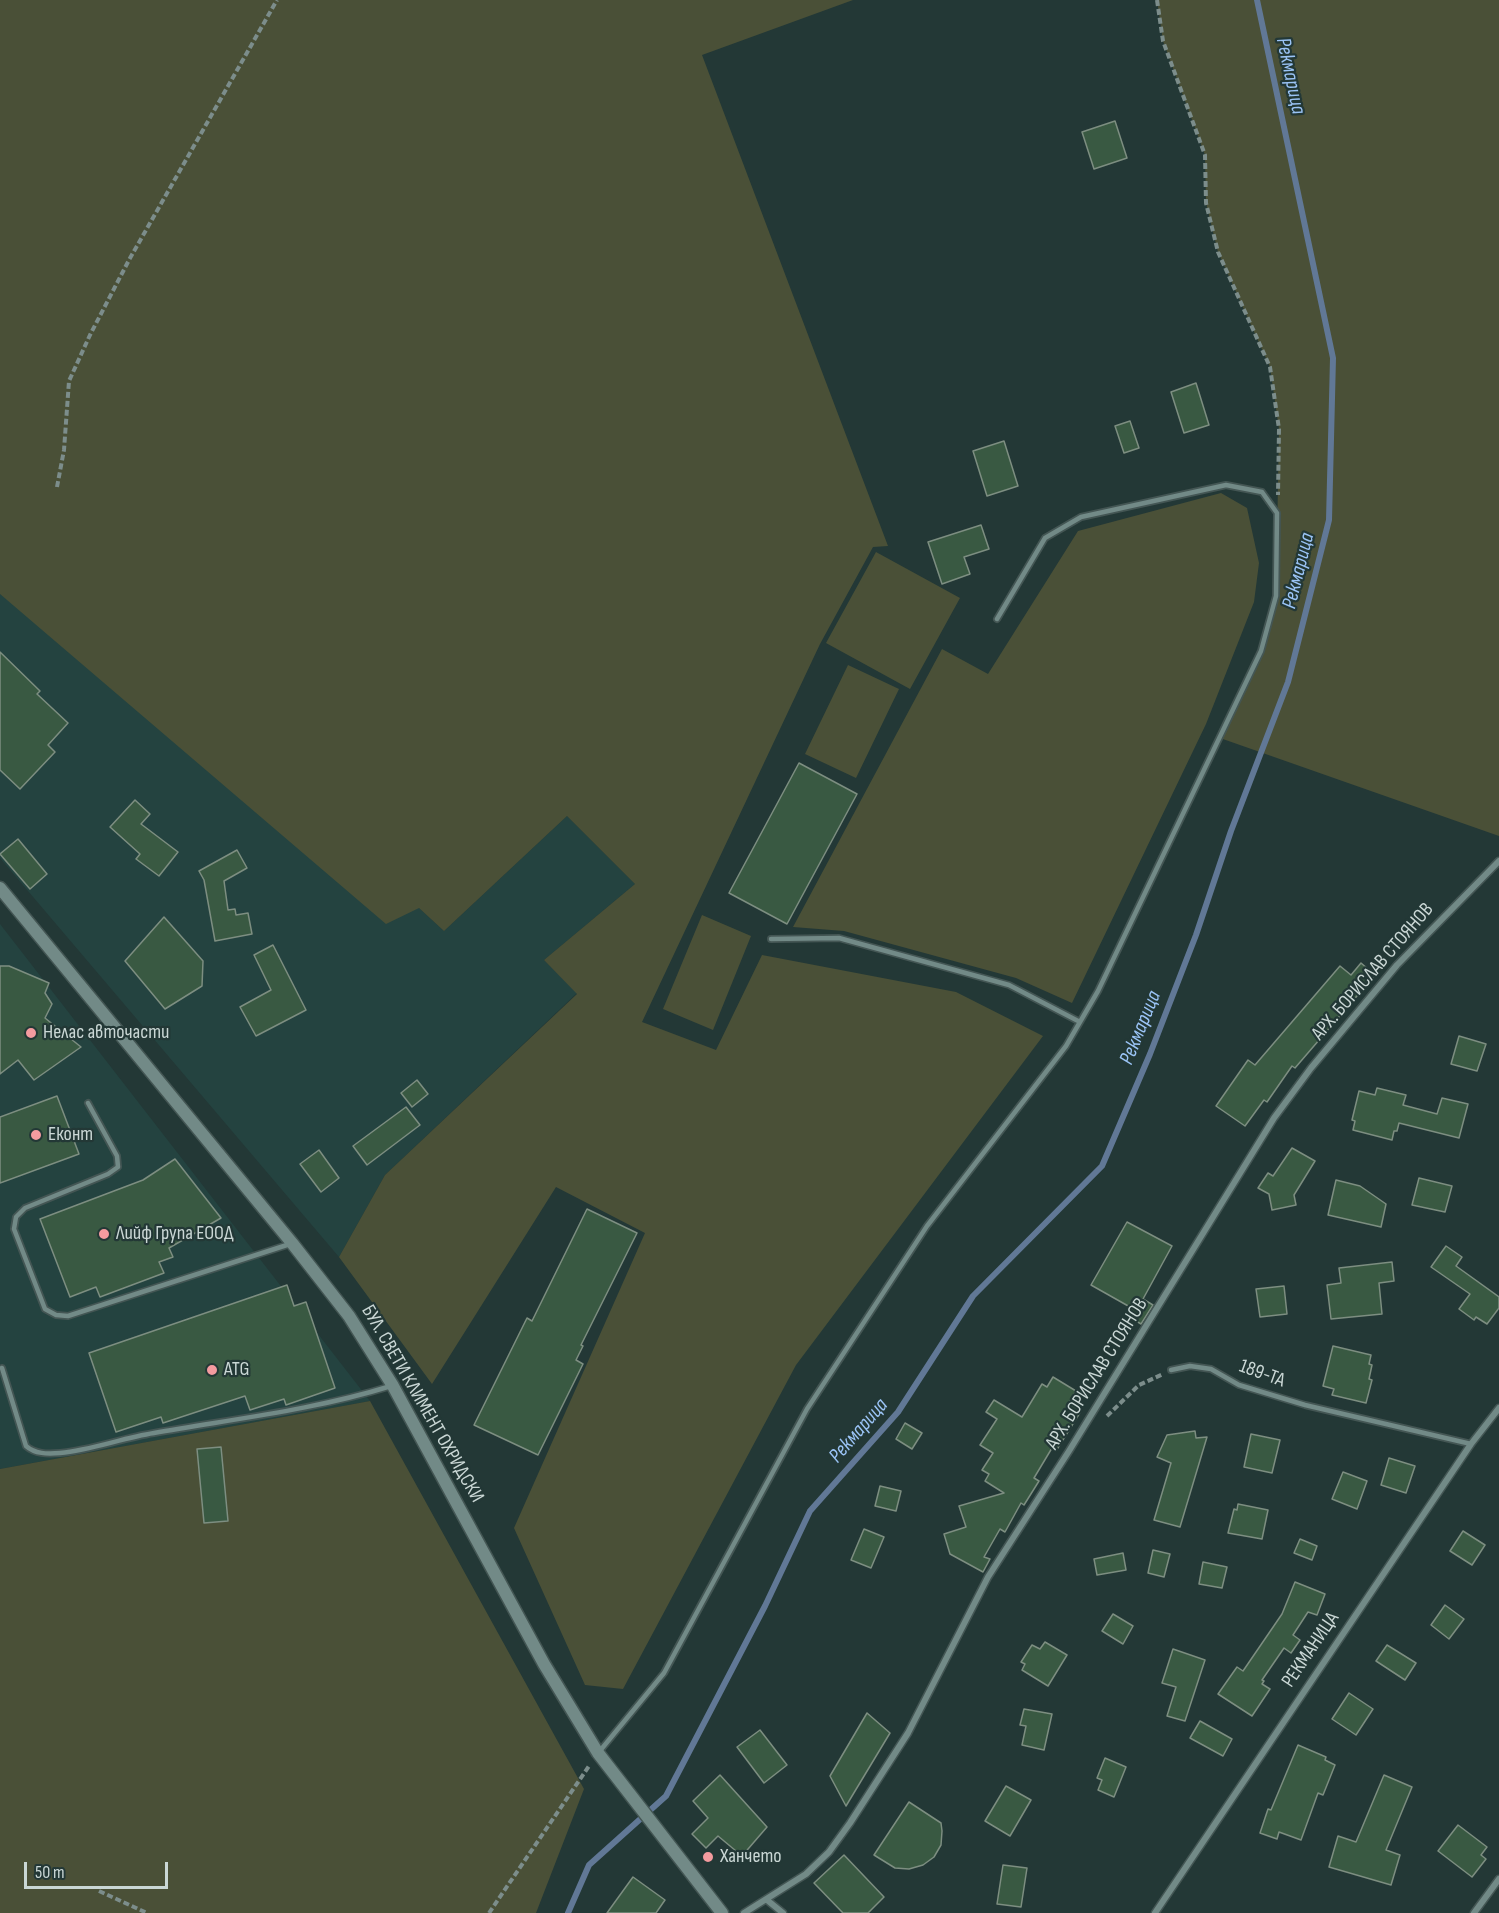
<!DOCTYPE html>
<meta charset="utf-8">
<style>
body{margin:0}
#map{position:relative;width:1499px;height:1913px;overflow:hidden;background:#233836;font-family:"Sofia Sans Condensed",sans-serif}
canvas{display:block}
.scale{position:absolute;left:24px;top:1862px;width:144px;height:27px;box-sizing:border-box;border:3px solid #cad7d5;border-top:0;padding-left:8px;font-size:18px;line-height:21px;white-space:nowrap;color:#cad7d5;-webkit-text-stroke:4px #233836;paint-order:stroke}
</style>
<div id="map">
<canvas width="1499" height="1913"></canvas>
<div class="scale">50 m</div>
</div>
<script>
const ctx = document.querySelector('canvas').getContext('2d');
ctx.lineJoin = 'round';
function fillPath(path, color) { ctx.fillStyle = color; ctx.fill(path, 'evenodd'); }
function strokePath(path, color, width, dash) { ctx.strokeStyle = color; ctx.lineWidth = width; ctx.lineCap = dash ? 'butt' : 'round'; ctx.setLineDash(dash || []); ctx.stroke(path); }
function drawText(font, color, halo, rows, align = 'center') {
  ctx.font = font + ' "Sofia Sans Condensed",sans-serif'; ctx.lineWidth = 4.5; ctx.setLineDash([]); ctx.textBaseline = 'middle'; ctx.strokeStyle = halo; ctx.fillStyle = color; for (const [text, x, y, turn = 0] of rows) {
    ctx.save(); ctx.translate(x, y); ctx.rotate((+turn || 0) * Math.PI / 180); ctx.textAlign = isNaN(turn) ? turn : align; if (halo) ctx.strokeText(text, 0, 0); ctx.fillText(text, 0, 0); ctx.restore();
  }
}
const built = new Path2D(`
 M0 594 419 908 444 931 567 816 635 884 544 960 577 993 385 1175 339 1257 0 858Z
 M0 924 370 1401 0 1469Z`);
const green = new Path2D(`
 M0 0H853L702 55 888 546 873 547 820 644 642 1022 716 1050 762 955 956 992 1043 1036 796 1365 623 1689 585 1685 514 1528 645 1233 556 1187 432 1384 339 1257 385 1175 577 994 544 960 635 884 567 816 444 931 419 908 386 924 0 594Z
 M1157 0H1499V836L1220 738 1261 651 1276 596 1279 429 1270 367 1218 252 1206 203 1205 155 1163 41Z
 M1221 493 1247 508 1259 563 1254 602 1206 724 1072 1003 1016 978 844 931 793 927 942 649 988 674 1078 531Z
 M876 552 960 598 910 689 826 643Z
 M848 665 899 689 856 778 805 754Z
 M702 915 751 936 713 1030 663 1009Z
 M370 1401 584 1789 536 1913H0V1469Z`);
const stream = new Path2D(`
 M568 1913 589 1865 666 1796 765 1606 810 1511 898 1412 973 1296 1102 1166 1150 1054 1196 935 1231 831 1288 682 1329 520 1333 358 1257 0`);
const building = new Path2D(`
 M1115 121 1127 158 1094 169 1082 132Z
 M1196 383 1209 425 1184 433 1171 392Z
 M1130 421 1139 448 1124 453 1115 426Z
 M1004 441 1018 486 987 496 973 451Z
 M981 525 989 549 964 557 970 574 942 584 928 542Z
 M0 652 40 691 37 694 68 723 48 745 55 752 20 789 0 770Z
 M799 763 857 794 787 924 729 893Z
 M135 800 150 814 141 824 178 852 159 876 136 859 140 854 110 827Z
 M18 839 47 874 30 889 0 854Z
 M237 850 247 868 224 881 228 910 235 909 236 915 248 913 252 934 215 941 204 880 199 871Z
 M164 917 203 961 202 986 165 1009 125 961Z
 M273 945 306 1010 256 1036 240 1007 271 990 254 955Z
 M1361 963 1375 975 1295 1068 1292 1066 1267 1102 1264 1100 1245 1126 1216 1106 1248 1060 1255 1065 1340 966 1351 975Z
 M0 966H9L49 983 45 993 52 1004 45 1018 81 1047 34 1080 18 1060 0 1074Z
 M1459 1036 1486 1044 1477 1071 1451 1064Z
 M417 1080 428 1094 412 1107 401 1093Z
 M1377 1088 1406 1095 1403 1105 1437 1114 1442 1098 1468 1104 1459 1138 1399 1123 1397 1131H1394L1392 1140 1353 1130 1355 1121 1352 1120 1359 1091 1375 1095Z
 M57 1096 79 1154 0 1183V1117Z
 M406 1107 420 1125 367 1165 353 1146Z
 M1292 1148 1315 1161 1294 1195 1296 1205 1272 1210 1269 1194 1258 1188 1268 1173 1273 1176Z
 M319 1150 339 1178 321 1192 300 1164Z
 M175 1159 221 1218 169 1248 173 1257 159 1262 164 1273 100 1297 96 1287 70 1297 40 1219 143 1180Z
 M1419 1178 1452 1186 1445 1212 1412 1205Z
 M1336 1180 1360 1186 1386 1204 1381 1227 1328 1215Z
 M587 1209 637 1233 581 1345 583 1346 576 1360 583 1364 538 1455 474 1425 527 1318 532 1321Z
 M1127 1222 1172 1246 1143 1299 1153 1305 1141 1324 1125 1314 1130 1307 1091 1285Z
 M1446 1246 1462 1257 1456 1266 1499 1297V1308L1487 1324 1476 1317 1474 1320 1459 1309 1470 1294 1431 1267Z
 M1392 1262 1394 1281 1379 1283 1382 1314 1331 1319 1327 1285 1341 1283 1339 1268Z
 M287 1285 294 1306 306 1302 335 1388 286 1405 284 1399 250 1410 245 1396 163 1423 161 1417 116 1432 89 1353Z
 M1284 1286 1287 1314 1260 1317 1256 1289Z
 M1333 1346 1371 1355 1369 1364 1372 1365 1369 1379 1372 1380 1366 1403 1332 1395 1334 1389 1323 1386Z
 M1053 1377 1076 1391 1069 1403 1081 1411 1056 1451 1052 1448 1034 1478 1039 1481 1024 1505 1021 1503 1005 1532 1000 1529 984 1557 990 1559 983 1572 950 1554 944 1534 966 1527 959 1506 1004 1493 985 1481 989 1474 982 1470 993 1453 980 1445 997 1419 986 1412 994 1400 1022 1417 1042 1384 1047 1387Z
 M905 1423 922 1433 912 1449 896 1439Z
 M1195 1431 1196 1438 1207 1437 1180 1527 1154 1520 1171 1463 1157 1457 1167 1435Z
 M1251 1434 1280 1440 1272 1473 1244 1467Z
 M221 1447 228 1521 204 1523 197 1449Z
 M1389 1458 1415 1466 1406 1493 1381 1485Z
 M1343 1472 1367 1481 1357 1509 1332 1499Z
 M880 1486 901 1491 896 1511 875 1506Z
 M1238 1504 1268 1510 1262 1539 1228 1533 1234 1509 1237 1510Z
 M864 1529 884 1537 871 1568 851 1560Z
 M1463 1531 1485 1545 1472 1565 1450 1551Z
 M1300 1539 1317 1546 1312 1560 1294 1553Z
 M1153 1550 1170 1554 1164 1577 1148 1573Z
 M1123 1553 1126 1570 1097 1575 1094 1559Z
 M1203 1562 1227 1567 1222 1588 1199 1584Z
 M1295 1582 1325 1594 1317 1615 1308 1612 1293 1635 1300 1640 1291 1653 1284 1648 1262 1680 1264 1681 1262 1684 1270 1689 1252 1716 1218 1694 1237 1667 1243 1671 1282 1614Z
 M1445 1605 1464 1619 1449 1639 1431 1625Z
 M1113 1614 1133 1626 1123 1644 1102 1631Z
 M1045 1642 1067 1655 1048 1686 1022 1670 1025 1664 1021 1662 1032 1645 1040 1649Z
 M1387 1645 1416 1663 1405 1680 1376 1661Z
 M1173 1649 1205 1660 1185 1721 1167 1716 1176 1687 1162 1683Z
 M1349 1693 1373 1709 1356 1735 1332 1719Z
 M1024 1709 1052 1714 1044 1750 1022 1745 1026 1726 1020 1725Z
 M867 1713 890 1733 846 1806 830 1776Z
 M1200 1721 1232 1739 1223 1756 1190 1738Z
 M760 1730 787 1765 764 1783 737 1747Z
 M1298 1745 1326 1757 1325 1760 1335 1765 1323 1795 1318 1793 1301 1840 1279 1832 1277 1839 1260 1833 1268 1809 1271 1810Z
 M1105 1758 1126 1767 1114 1797 1098 1790 1102 1780 1097 1778Z
 M720 1775 767 1827 742 1856 718 1836 706 1848 692 1834 708 1818 693 1801Z
 M1384 1775 1412 1787 1386 1850 1400 1855 1391 1885 1329 1867 1338 1836 1356 1842Z
 M1006 1786 1031 1800 1010 1836 985 1821Z
 M909 1802 941 1823 942 1831 941 1845 934 1857 923 1865 909 1869 895 1868 874 1855Z
 M1458 1825 1487 1847 1481 1855 1486 1859 1472 1877 1438 1851Z
 M844 1855 884 1897 868 1913H843L814 1883Z
 M1003 1865 1027 1868 1021 1907 997 1904Z
 M633 1877 665 1900 656 1913H607Z`);
const path = new Path2D(`
 M1157 0 1163 41 1205 155 1206 203 1218 252 1270 367 1279 429 1278 495
 M57 487 64 450 69 381 90 335 129 260 277 0
 M1107 1416 1139 1385 1163 1374
 M99 1891 147 1913
 M489 1913 589 1766`);
const service = new Path2D(`
 M771 939 839 938 1009 985 1080 1022
 M88 1103 117 1156 118 1167 108 1174 25 1208 16 1217 14 1229 45 1309 56 1315 68 1316 290 1244
 M2 1368 26 1446C35 1454 47 1454 60 1453 92 1450 122 1438 154 1433 233 1419 314 1410 391 1386
 M1171 1370 1190 1366 1211 1369 1239 1385 1305 1405 1471 1444
 M599 1752 664 1673 807 1409 927 1226 1066 1046 1098 991 1261 651 1276 596 1277 513 1262 492 1226 485 1081 517 1045 538 997 619`);
const minor = new Path2D(`
 M767 1900 783 1913
 M744 1913 806 1874 829 1852 850 1823 908 1733 988 1577 1069 1451 1274 1118 1311 1068 1397 965 1499 861
 M1155 1913 1471 1444 1499 1408
 M1474 1913 1499 1879`);
const secondary = new Path2D(`
 M0 888 292 1243 349 1316 393 1386 544 1664 598 1753 722 1913`);
const markers = [
 [31,1033,6,"#f49b9f"],
 [36,1135,6,"#f49b9f"],
 [104,1234,6,"#f49b9f"],
 [212,1370,6,"#f49b9f"],
 [708,1857,6,"#f49b9f"]
];
const streetNames = [
 ["АРХ. БОРИСЛАВ СТОЯНОВ",1373,972,-49],
 ["АРХ. БОРИСЛАВ СТОЯНОВ",1097,1374,-58],
 ["189-ТА",1262,1374,20],
 ["БУЛ. СВЕТИ КЛИМЕНТ ОХРИДСКИ",422,1404,60],
 ["РЕКМАНИЦА",1311,1650,-56]
];
const poiNames = [
 ["Нелас авточасти",43,1033],
 ["Еконт",48,1135],
 ["Лийф Група ЕООД",116,1234],
 ["ATG",224,1370],
 ["Ханчето",720,1857]
];
const waterNames = [
 ["Рекмарица",1290,76,78],
 ["Рекмарица",1299,571,-76],
 ["Рекмарица",1141,1028,-68],
 ["Рекмарица",859,1431,-49]
];
fillPath(built, '#244340');
fillPath(green, '#4a5037');
strokePath(stream, '#617896', 6);
fillPath(building, '#395942');
strokePath(building, '#7d8e81', 1.5);
strokePath(service, '#445654', 8);
strokePath(minor, '#445654', 9);
strokePath(secondary, '#445654', 15);
strokePath(path, '#7c8d8b', 4, [6, 3]);
strokePath(service, '#728a87', 4.5);
strokePath(minor, '#728a87', 6);
strokePath(secondary, '#728a87', 12);
for (const [x, y, r, color] of markers) { const dot = new Path2D(); dot.arc(x, y, r, 0, 2 * Math.PI); ctx.fillStyle = color; ctx.fill(dot); strokePath(dot, '#233836', 2); }
drawText('20px', '#cad7d5', '#233836', streetNames);
drawText('20px', '#cad7d5', '#233836', poiNames, 'left');
drawText('italic 21px', '#9bc4f6', '#233836', waterNames);
</script>
